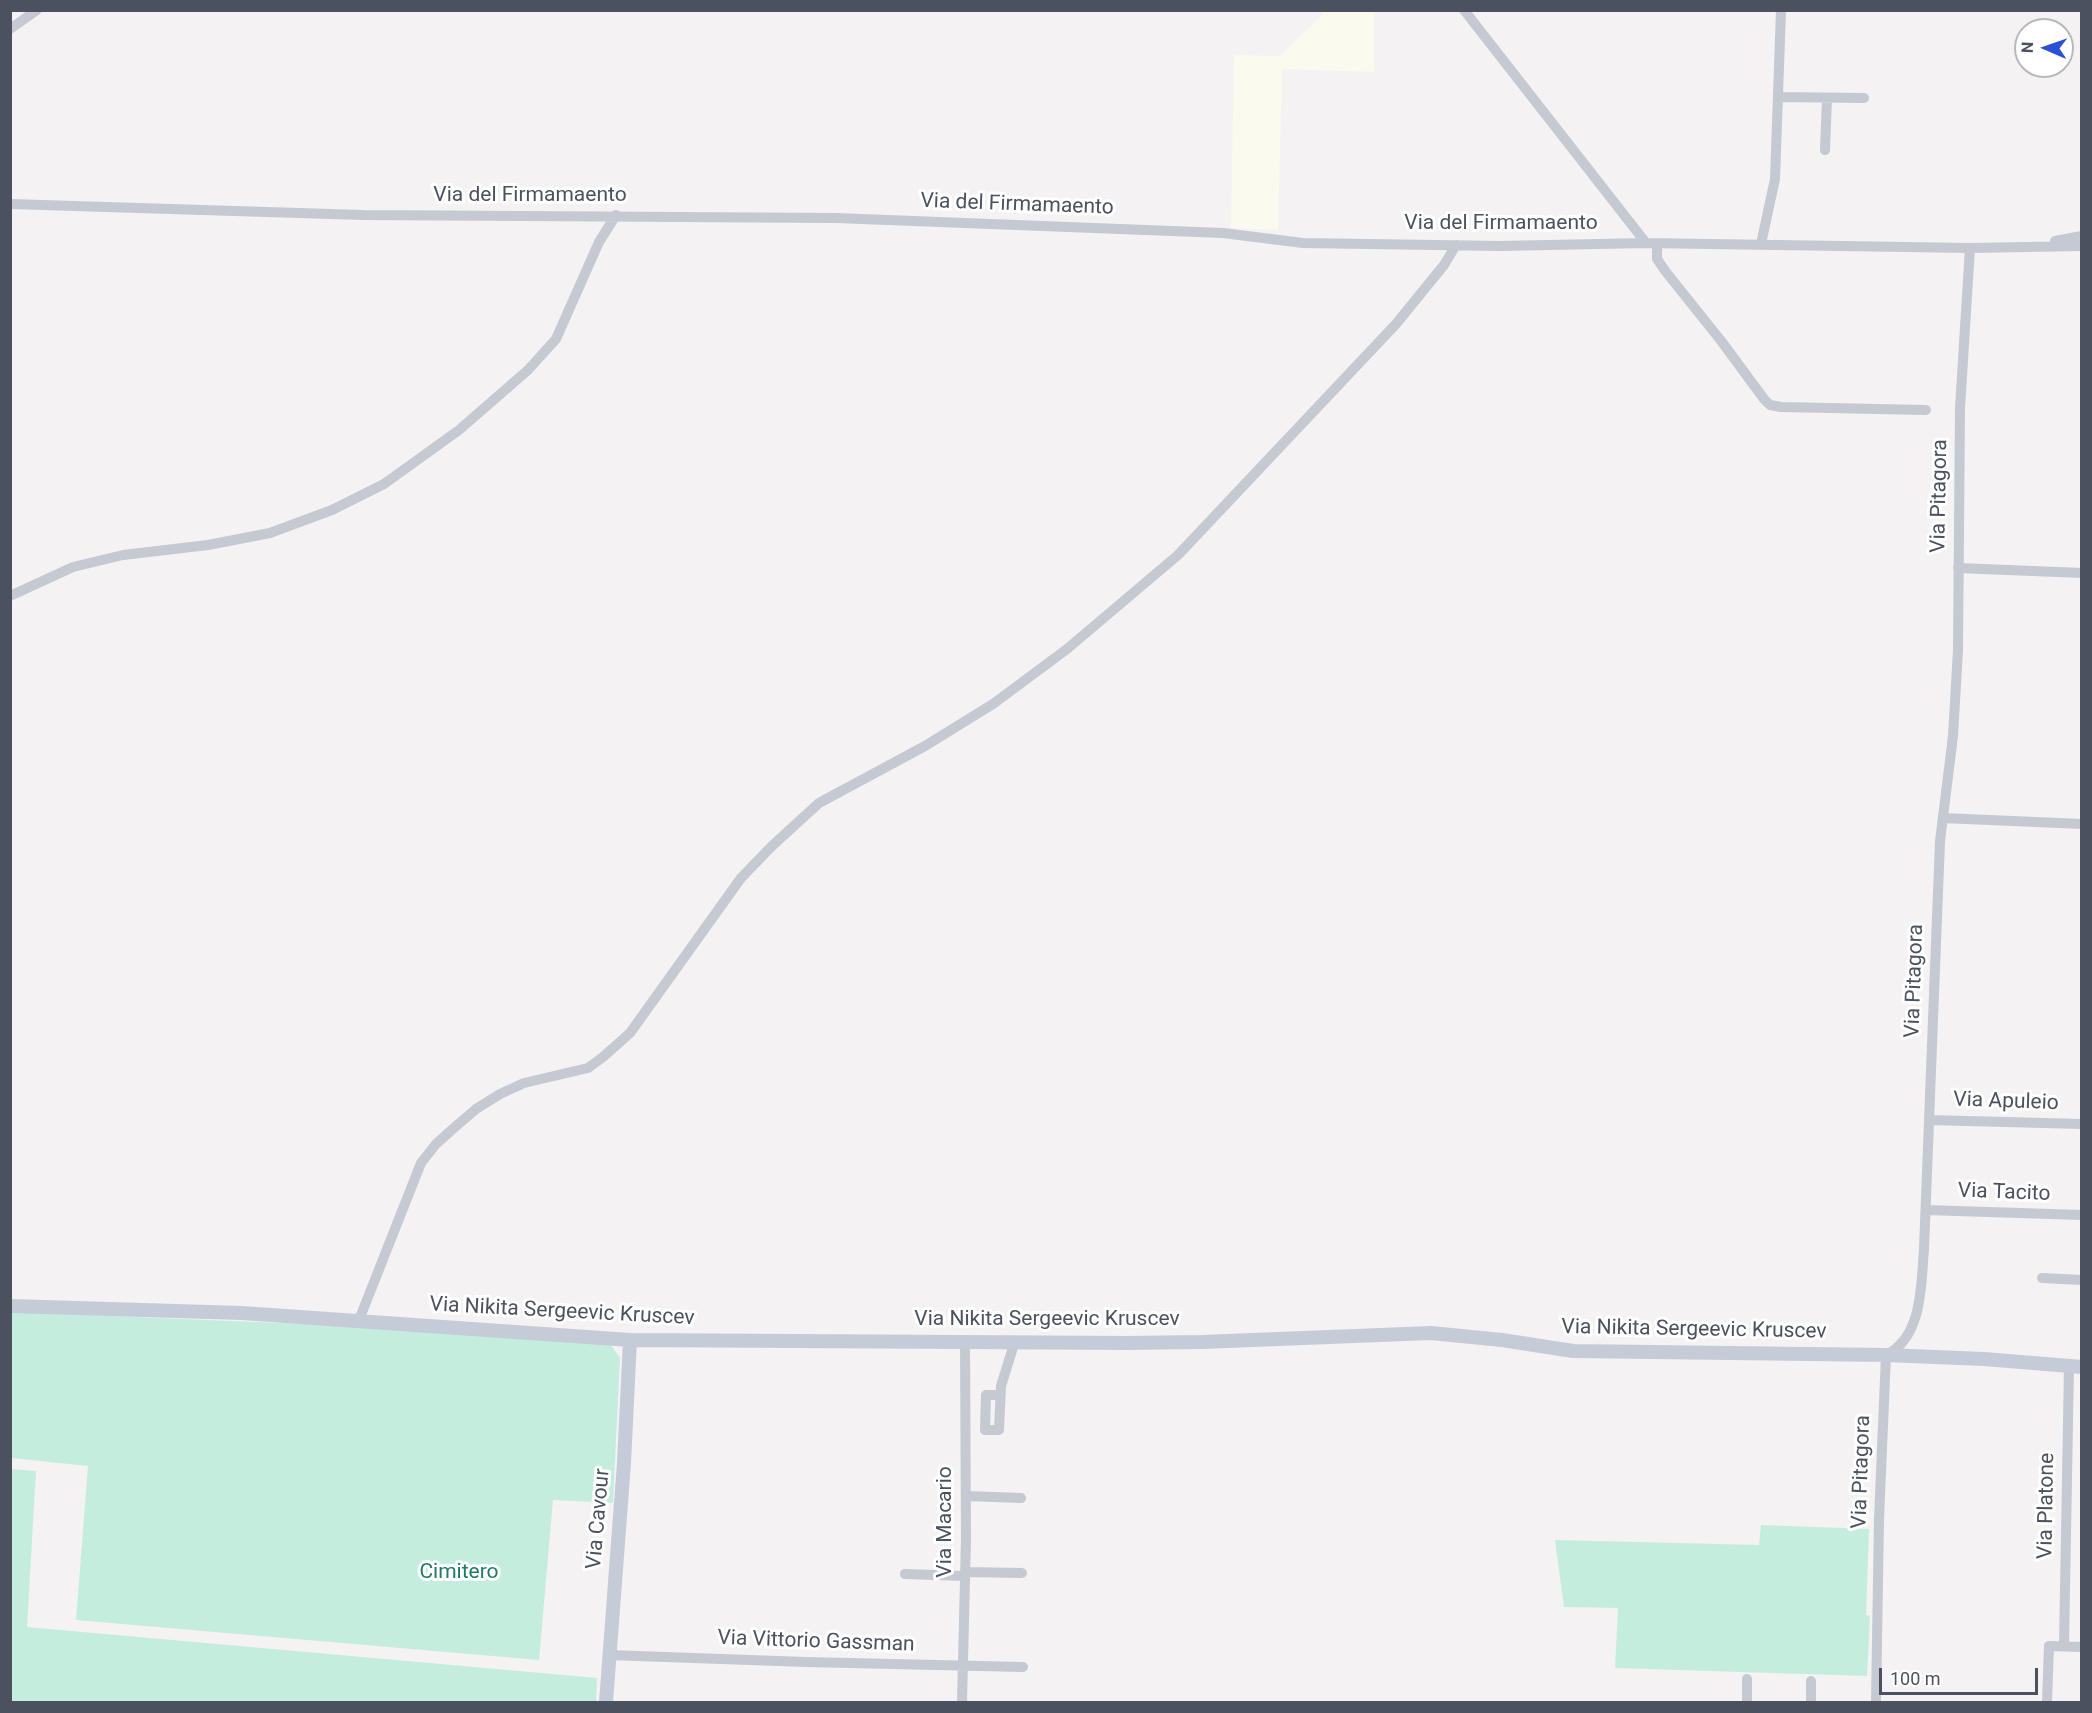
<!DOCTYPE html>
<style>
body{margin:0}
#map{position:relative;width:2092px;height:1713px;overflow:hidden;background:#f4f2f2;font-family:Roboto,sans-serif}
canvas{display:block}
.frame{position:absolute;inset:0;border:12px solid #4b515e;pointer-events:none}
.north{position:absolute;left:2014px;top:18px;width:60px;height:60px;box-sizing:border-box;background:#fff;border:2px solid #b7b9bf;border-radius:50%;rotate:272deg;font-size:16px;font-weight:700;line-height:24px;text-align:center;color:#4b515e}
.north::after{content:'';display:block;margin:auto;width:21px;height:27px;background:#2950d7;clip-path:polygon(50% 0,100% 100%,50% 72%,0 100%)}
.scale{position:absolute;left:1879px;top:1668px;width:159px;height:27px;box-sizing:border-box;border:3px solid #4b515e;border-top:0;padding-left:8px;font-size:18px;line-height:21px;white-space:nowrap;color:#4b515e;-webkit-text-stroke:4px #fff;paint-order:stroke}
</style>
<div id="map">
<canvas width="2092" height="1713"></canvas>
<div class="frame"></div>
<div class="north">N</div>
<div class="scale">100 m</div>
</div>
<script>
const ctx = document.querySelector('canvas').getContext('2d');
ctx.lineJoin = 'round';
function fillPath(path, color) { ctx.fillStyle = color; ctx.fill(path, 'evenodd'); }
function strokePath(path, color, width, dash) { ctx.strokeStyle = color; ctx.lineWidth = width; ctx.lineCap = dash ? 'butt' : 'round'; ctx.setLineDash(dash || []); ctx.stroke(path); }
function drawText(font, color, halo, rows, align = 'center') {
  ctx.font = font + ' Roboto,sans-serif'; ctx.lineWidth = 6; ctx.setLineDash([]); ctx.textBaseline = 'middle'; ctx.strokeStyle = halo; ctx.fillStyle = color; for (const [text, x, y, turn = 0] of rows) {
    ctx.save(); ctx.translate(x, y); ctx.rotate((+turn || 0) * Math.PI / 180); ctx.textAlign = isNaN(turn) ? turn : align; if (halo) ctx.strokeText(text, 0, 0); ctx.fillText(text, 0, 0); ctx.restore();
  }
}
const commercial = new Path2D(`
 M1327 10 1374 11V72L1282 69 1278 230 1231 228 1234 55 1280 56Z`);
const green = new Path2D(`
 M11 1312 357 1326 611 1345 620 1358 613 1503 553 1500 539 1660 76 1620 88 1466 11 1458Z
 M10 1469 36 1471 27 1627 597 1678 596 1702H11Z
 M1761 1525 1869 1529 1866 1615 1870 1616 1867 1676 1615 1668 1618 1608 1564 1607 1555 1540 1759 1545Z`);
const street = new Path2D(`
 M1464 10 1646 243
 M10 29 37 10
 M1779 97 1864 98
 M1825 150 1827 98
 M10 204 363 215 836 218 1223 233 1303 243 1500 246 1646 243 1970 248 2082 246
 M2055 241 2082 236
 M1657 244V259L1666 272 1722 342 1764 399 1770 405 1781 407 1926 410
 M1761 244 1775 179 1781 10
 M1958 568 2082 573
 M10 596 73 567 123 555 208 545 270 533 332 510 384 484 459 430 528 370 556 339 599 242 616 215
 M1943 818 2082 824
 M1929 1120 2082 1124
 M1926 1210 2082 1215
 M2042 1278 2082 1280
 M359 1320 421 1163 436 1144 455 1127 476 1109 500 1094 524 1083 588 1068 603 1057 630 1033 741 878 772 846 819 803 925 746 993 704 1067 649 1178 555 1396 324 1444 265 1456 245
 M1000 1395H986L985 1430H999L1001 1386 1015 1341
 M966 1496 1021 1498
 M965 1572 1022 1573
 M905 1574 965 1576
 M2064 1646 2069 1366
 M609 1655 806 1662 1023 1667
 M1747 1679V1702
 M1811 1681V1702
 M962 1702 966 1539 965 1341
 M1876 1702 1879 1519 1886 1355C1923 1337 1921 1284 1924 1249L1940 841 1953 736 1958 650 1960 408 1970 248
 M2047 1702 2049 1646 2082 1647`);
const secondary = new Path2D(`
 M10 1306 242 1313 630 1340 1126 1343 1202 1342 1431 1333 1502 1340 1573 1351 1886 1355 1984 1359 2082 1367
 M606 1702 624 1463 630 1340`);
const streetNames = [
 ["Via del Firmamaento",530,196],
 ["Via del Firmamaento",1017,205,2],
 ["Via del Firmamaento",1501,224],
 ["Via Pitagora",1940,496,-89],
 ["Via Pitagora",1915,981,-88],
 ["Via Apuleio",2006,1102,2],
 ["Via Tacito",2004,1193,2],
 ["Via Nikita Sergeevic Kruscev",562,1312,3],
 ["Via Nikita Sergeevic Kruscev",1047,1320],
 ["Via Nikita Sergeevic Kruscev",1694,1330,1],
 ["Via Pitagora",1862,1472,-88],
 ["Via Platone",2047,1506,-89],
 ["Via Cavour",599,1519,-85],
 ["Via Macario",946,1522,-90],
 ["Via Vittorio Gassman",816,1642,2]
];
const parkNames = [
 ["Cimitero",459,1573]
];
fillPath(commercial, '#fbfaee');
fillPath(green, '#c5eddd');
strokePath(street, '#c4c9d2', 10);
strokePath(secondary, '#c6cbd8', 14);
drawText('21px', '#4b515e', '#fff', streetNames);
drawText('21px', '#207b61', '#fff', parkNames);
</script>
